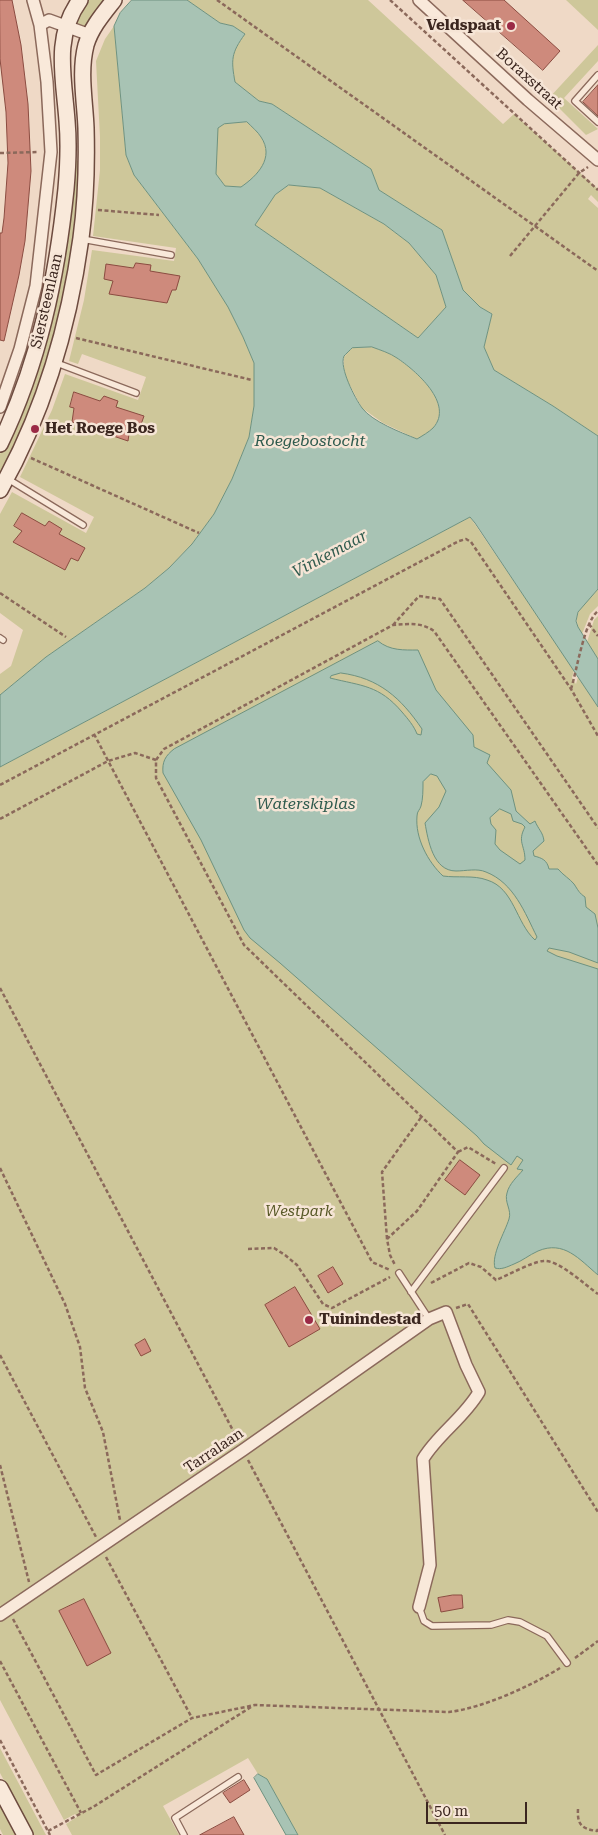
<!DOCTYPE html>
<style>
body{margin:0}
#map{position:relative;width:598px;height:1835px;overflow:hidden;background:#efd9c6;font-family:"Roboto Serif",serif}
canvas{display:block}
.scale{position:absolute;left:426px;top:1802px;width:101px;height:22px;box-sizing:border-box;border:2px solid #3b261f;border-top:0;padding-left:6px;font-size:15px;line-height:18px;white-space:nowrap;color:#3b261f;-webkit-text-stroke:4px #f6e5d6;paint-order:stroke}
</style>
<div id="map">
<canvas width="598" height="1835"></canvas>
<div class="scale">50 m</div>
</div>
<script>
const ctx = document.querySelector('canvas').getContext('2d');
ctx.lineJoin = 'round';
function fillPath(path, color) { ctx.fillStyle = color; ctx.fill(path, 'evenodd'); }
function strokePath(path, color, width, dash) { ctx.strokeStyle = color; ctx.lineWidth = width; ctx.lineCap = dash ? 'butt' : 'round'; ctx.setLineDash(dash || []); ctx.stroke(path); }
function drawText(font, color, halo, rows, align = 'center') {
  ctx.font = font + ' "Roboto Serif",serif'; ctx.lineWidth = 5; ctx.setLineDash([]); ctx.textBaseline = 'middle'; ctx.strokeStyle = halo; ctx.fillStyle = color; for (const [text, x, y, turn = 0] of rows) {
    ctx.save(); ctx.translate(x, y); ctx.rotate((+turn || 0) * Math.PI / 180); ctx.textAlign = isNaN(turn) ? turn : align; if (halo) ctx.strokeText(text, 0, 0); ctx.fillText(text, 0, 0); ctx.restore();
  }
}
const green = new Path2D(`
 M83 0H109L87 26 83 27 75 22Z
 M187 0H368L503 124 514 114 598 189V202L591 195 588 199 598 208V436L553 406 494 370 484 347 492 314 480 307 463 290 442 230 379 190 371 169 272 104 259 101 235 82C231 59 231 53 245 34L233 26 220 23Z
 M566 0H598V30Z
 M114 26 126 155 134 175 198 259 228 306 243 337 254 363V406L249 437 232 479 214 514 192 544 169 568 145 588 46 657 0 695V674L11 666 23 630 0 613V514L12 492 86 533 94 517 20 477 52 410 65 374 138 400 146 377 82 354 78 364 69 361 84 300 92 250 174 261 176 248 93 236 100 170V137L96 61 105 39Z
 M598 45V61L564 98 598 129 586 135 549 98Z
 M247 122C252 127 258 132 261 137 275 159 257 176 241 187L225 186 216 174 217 128 224 124Z
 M76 160 81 163 78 219 67 299 35 403 0 480V454L24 399 71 164Z
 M289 185 320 188 384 224 409 243 436 275 446 307 418 338 255 225 275 195Z
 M372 347C380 350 390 353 397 358 415 370 455 404 433 428 429 433 422 436 417 439L383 423 362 408 347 380 344 368V357L352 348Z
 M470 517 574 670 572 678 576 684 578 677 598 707V1835H298L267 1779 258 1774 248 1758 163 1806 179 1835H72L66 1824 77 1817 75 1814 64 1820 0 1700V767Z
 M598 589V606L590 614 582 634C569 613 584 605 598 589Z
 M598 616V659L587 642 594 620Z
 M0 1748 46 1835H33L0 1773Z
 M0 1805 16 1835H3L0 1829Z`);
const water = new Path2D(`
 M132 0H187L220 23 233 26 245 34C231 53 231 60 235 82L259 101 272 104 371 169 379 190 442 230 463 290 480 307 492 314 484 347 494 370 553 406 598 436V589L578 612 576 621 578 627 598 659V707L475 523 470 517 0 767V695L46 657 145 588 169 568 192 544 214 514 232 479 249 437 254 406V363L243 337 228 307 198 259 134 175 126 155 114 26 120 13ZM247 122C252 127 258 132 261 137 275 158 257 176 241 187L225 186 216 174 218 128 224 124ZM289 185 320 188 384 224 409 243 436 275 446 307 418 338 255 225 275 195ZM372 347C380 350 390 353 397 358 415 370 455 404 433 428 429 432 422 436 417 439 400 432 373 422 362 408 355 398 339 368 344 356 346 354 350 350 352 348Z
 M378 641C390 651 404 650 418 650L436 690 473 735 474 747 490 755 487 763 511 790 516 811 530 824 535 821C538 829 543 832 544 841L533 851 534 856C542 858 547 860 549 869H558C563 875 570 879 574 884 578 890 579 893 585 897L586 907 595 914 598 928V963L569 952 549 948 547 951 557 956 598 969V1275C579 1259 564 1240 538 1251 529 1255 522 1261 514 1264 507 1267 501 1270 495 1268 491 1255 505 1232 509 1219 512 1210 504 1202 507 1193 509 1184 517 1177 523 1170L517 1169 523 1160 517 1156 511 1165 484 1144 477 1136 280 963 250 938 244 930 201 840 163 773C162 762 165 756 174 749ZM341 673C379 678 401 698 422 729L421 735 417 734C414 726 408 719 402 712 379 685 362 686 330 678L331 676ZM431 774 437 776 446 791 439 807 425 823C428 840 433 871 456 871 466 871 477 868 486 872 514 883 525 913 537 937L535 940C516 923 514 888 487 880 474 875 457 878 443 876 428 862 415 838 417 816 417 811 420 810 421 806 423 799 423 790 423 782ZM500 809 511 814 513 821 522 824 525 827C517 842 525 845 525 860L520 864 500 850 495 844 496 830 491 824 490 818Z
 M258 1774 267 1779 298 1835H286L254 1778Z`);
const building = new Path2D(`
 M0 0H12L21 45 28 104 31 171 25 241 19 275 4 341 0 340V233H2L4 218 8 163 6 112 0 59Z
 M463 0H504L560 51 543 70Z
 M598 85V116L583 102Z
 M136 263 151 265 150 271 180 276 176 290H172L167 303 109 294 113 281 104 279 106 264 133 268Z
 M74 392 100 401 104 396 118 401 116 407 144 416 139 430 130 427 128 441 72 422 74 408 70 407Z
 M22 513 45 526 49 521 62 529 59 534 85 548 78 561 71 558 65 570 13 542 22 531 14 526Z
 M460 1160 480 1175 465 1195 445 1180Z
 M333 1267 343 1284 328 1293 318 1276Z
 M295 1287 320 1329 289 1347 265 1305Z
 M145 1339 151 1351 141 1356 135 1345Z
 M453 1595H462L463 1608 441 1612 438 1598Z
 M84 1599 111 1653 87 1666 59 1611Z
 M244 1780 250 1790 230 1803 223 1793Z
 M234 1817 244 1835H200Z`);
const path = new Path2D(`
 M217 0 598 271
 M390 0 598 190
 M0 153 38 152
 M98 210 159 215
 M510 256 579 173 588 167
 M76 338 252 380
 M31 458 199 533
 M0 593 66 637
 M589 624 598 636
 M393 625 419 596 440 599 598 828
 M571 689C577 670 584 622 598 611
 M94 734 372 1262 390 1270
 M156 760 164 749 393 625C409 624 421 622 434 631L598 865
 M0 785 459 541 466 539 471 542 571 689 598 736
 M0 819 108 761 135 753 156 760V778L244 945 458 1152 417 1211 387 1239 390 1255 395 1265
 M0 988 238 1440
 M458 1152 468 1147 496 1164
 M0 1168 65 1304 80 1347 85 1388 103 1432 120 1520
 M387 1239 382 1172 422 1116
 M248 1249 274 1248 285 1255 297 1265 323 1304 332 1308 390 1277
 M431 1283 469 1263 481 1267 496 1280C508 1275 532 1262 543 1261 558 1259 585 1285 598 1294
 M456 1308 468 1304 598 1512
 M0 1355 96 1537
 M248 1460 445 1835
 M0 1465 29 1582
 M106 1557 192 1718
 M13 1619 96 1775 192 1718 255 1705 449 1712C483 1708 531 1686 560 1668
 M575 1658 598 1641
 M0 1661 81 1813
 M0 1740 50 1835
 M578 1809C577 1825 582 1829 597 1831L598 1829
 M48 1831 93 1807 251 1707
 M0 1834V1835`);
const service = new Path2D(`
 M598 75 575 101 598 122
 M82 239 171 255
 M54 362 136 393
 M8 479 83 525
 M0 638 3 640
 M399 1273 429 1319
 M411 1292 504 1168
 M419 1607 424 1621 432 1626 491 1625 508 1620 520 1622 547 1636 567 1663
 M184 1835 175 1818 238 1777`);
const minor = new Path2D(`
 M419 0 528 100 598 160
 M40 25 49 20 90 35
 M0 407 20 349 36 286 51 152 47 82 40 25 33 0
 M0 1615 243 1450 429 1319 446 1312 466 1365 479 1392C464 1418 438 1434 423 1459L430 1565 419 1607`);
const secondary = new Path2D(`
 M0 444C39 363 57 277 66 189 68 166 69 143 67 121 64 78 53 37 80 0
 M0 490C43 414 69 325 81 238 86 201 87 165 86 128 85 101 79 72 86 45 91 28 103 14 114 0
 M0 1788 25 1835`);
const markers = [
 [511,26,5,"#9b2a46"],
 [35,429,5,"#9b2a46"],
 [309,1320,5,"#9b2a46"]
];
const poiNames = [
 ["Veldspaat",501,26,"right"],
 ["Het Roege Bos",45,429],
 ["Tuinindestad",319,1320]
];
const streetNames = [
 ["Boraxstraat",529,79,42],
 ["Siersteenlaan",47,301,-77],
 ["Tarralaan",214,1451,-34]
];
const parkNames = [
 ["Westpark",299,1212]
];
const waterNames = [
 ["Roegebostocht",310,441],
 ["Vinkemaar",330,554,-28],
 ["Waterskiplas",306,804]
];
fillPath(green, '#cec79a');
fillPath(water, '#a8c3b4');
strokePath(water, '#6e9280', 1);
fillPath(building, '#ce8a7c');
strokePath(building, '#8b4c41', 1);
strokePath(service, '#8b695b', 8);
strokePath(minor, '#8b695b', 14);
strokePath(secondary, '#6d4b3f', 18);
strokePath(path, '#8b695b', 2.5, [4, 2.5]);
strokePath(service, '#f9e9da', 5.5);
strokePath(minor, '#f9e9da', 11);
strokePath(secondary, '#f9e9da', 15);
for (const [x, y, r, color] of markers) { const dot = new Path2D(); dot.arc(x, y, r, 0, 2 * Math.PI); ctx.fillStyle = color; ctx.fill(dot); strokePath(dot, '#f6e5d6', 2); }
drawText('bold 15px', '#3b261f', '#f6e5d6', poiNames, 'left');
drawText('15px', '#3b261f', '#f6e5d6', streetNames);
drawText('italic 15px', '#575826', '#f6e5d6', parkNames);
drawText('italic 16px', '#2f5b4e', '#f6e5d6', waterNames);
</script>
